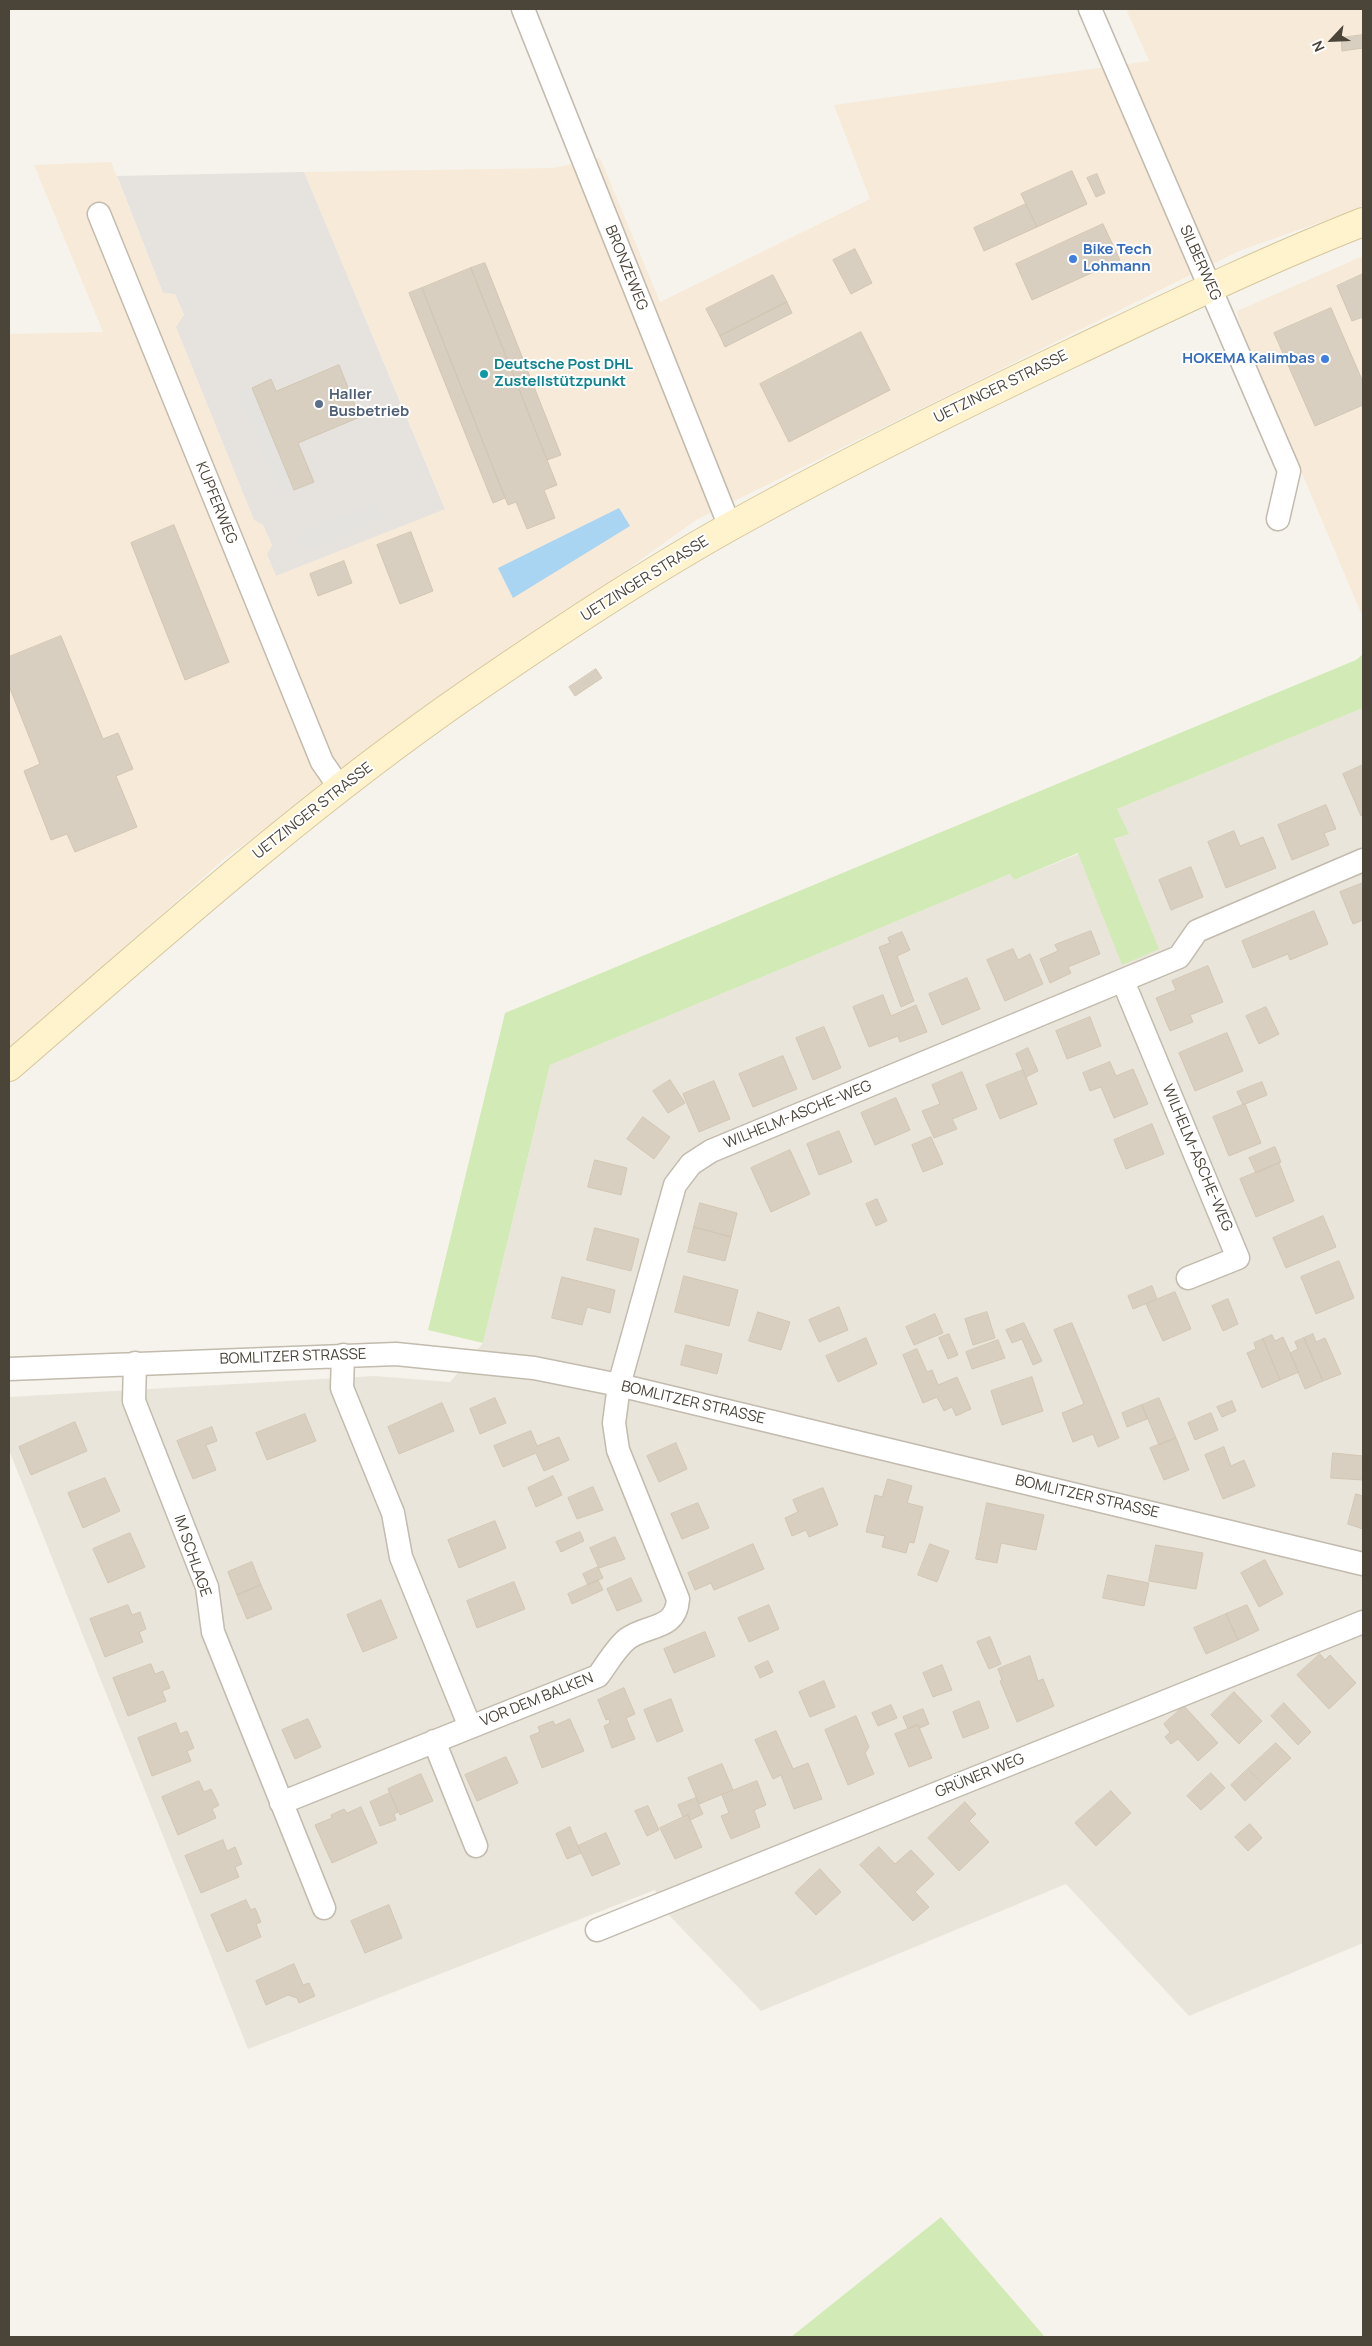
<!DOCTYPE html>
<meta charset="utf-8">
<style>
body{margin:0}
#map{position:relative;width:1372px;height:2346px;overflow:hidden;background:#f6f3ec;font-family:Manrope,sans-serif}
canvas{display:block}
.frame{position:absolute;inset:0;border:10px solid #4b4439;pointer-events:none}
.north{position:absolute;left:1307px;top:15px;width:50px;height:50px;-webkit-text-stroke:4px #fff;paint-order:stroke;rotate:245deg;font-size:14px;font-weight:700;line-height:20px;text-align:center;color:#4b4439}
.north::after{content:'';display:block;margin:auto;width:18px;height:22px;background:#4b4439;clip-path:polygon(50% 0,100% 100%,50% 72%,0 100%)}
</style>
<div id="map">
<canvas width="1372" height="2346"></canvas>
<div class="frame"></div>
<div class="north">N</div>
</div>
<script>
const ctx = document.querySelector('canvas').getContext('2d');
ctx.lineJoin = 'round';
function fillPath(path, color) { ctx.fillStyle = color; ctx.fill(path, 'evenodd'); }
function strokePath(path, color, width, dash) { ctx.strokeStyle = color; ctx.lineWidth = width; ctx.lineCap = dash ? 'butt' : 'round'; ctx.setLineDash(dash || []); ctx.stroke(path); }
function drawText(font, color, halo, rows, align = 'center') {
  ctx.font = font + ' Manrope,sans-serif'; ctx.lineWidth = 4; ctx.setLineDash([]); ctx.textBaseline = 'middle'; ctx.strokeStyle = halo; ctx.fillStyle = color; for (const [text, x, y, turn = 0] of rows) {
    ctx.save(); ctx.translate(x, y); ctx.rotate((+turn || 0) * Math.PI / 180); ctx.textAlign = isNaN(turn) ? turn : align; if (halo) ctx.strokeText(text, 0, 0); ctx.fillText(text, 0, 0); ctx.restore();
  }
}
const residential = new Path2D(`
 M1363 708V1943L1189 2016 1066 1884 761 2011 663 1909 655 1890 248 2049 9 1450V1397L374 1376 450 1382 483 1343 550 1065 1010 874 1014 880 1128 834 1117 809Z`);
const commercial = new Path2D(`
 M1126 9H1363V207L1239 251 696 520 226 857 9 1050V334L103 332 34 165 111 162 163 293 175 294 184 316 176 327 254 520 263 525 272 545 267 554 276 576 445 508 304 172 553 168 600 158 660 302 870 199 834 105 1149 61Z
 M1363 256V618L1241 328 1237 311Z`);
const industrial = new Path2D(`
 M304 172 445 509 276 576 267 554 272 545 263 525 254 520 176 327 184 315 175 294 163 293 117 176Z`);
const green = new Path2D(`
 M1363 654V708L1117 809 1129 834 1114 839 1159 949 1122 965 1078 853 1014 880 1010 874 550 1065 483 1343 428 1330 505 1013 1356 660Z
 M941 2217 1045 2337H791Z`);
const parking = new Path2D(`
 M252 388 294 490 281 495 238 393Z
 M375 502 382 518 302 551 295 536Z`);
const water = new Path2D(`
 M619 508 630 526 513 598 498 568Z`);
const building = new Path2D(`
 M1363 35V48L1342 51 1341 38Z
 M1072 171 1087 204 1037 227 1021 194Z
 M1097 174 1105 193 1096 197 1087 178Z
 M1026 204 1037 227 984 251 974 228Z
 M1103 224 1120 260 1032 300 1016 264Z
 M855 249 872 283 851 294 833 260Z
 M485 263 561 455 547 460 471 268Z
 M471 268 557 485 544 490 555 518 527 529 516 502 508 505 422 288Z
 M1363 274V317L1352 321 1337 286Z
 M773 275 787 302 720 336 706 309Z
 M422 288 505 498 493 503 409 293Z
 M787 302 792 313 725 347 720 336Z
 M1331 308 1363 382V405L1315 426 1274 333Z
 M861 332 890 390 789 442 760 384Z
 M339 365 360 417 298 443 314 482 294 490 252 388 271 379 276 391Z
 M174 525 229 662 185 680 131 543Z
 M411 532 433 591 400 604 377 545Z
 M344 561 352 583 318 596 310 574Z
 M61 636 103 739 118 733 133 769 116 776 137 827 75 852 67 834 51 840 24 771 40 764 9 686V657Z
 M596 669 602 678 575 696 569 687Z
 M1363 765V815L1361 816 1343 774Z
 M1326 805 1336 829 1324 833 1329 845 1292 860 1278 825Z
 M1234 831 1240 846 1263 837 1276 868 1226 888 1208 842Z
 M1191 867 1203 897 1171 910 1159 880Z
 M1363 883V920L1353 924 1340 892Z
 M1314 911 1328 944 1290 960 1288 954 1253 968 1242 941Z
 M1091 931 1100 954 1068 967 1071 973 1050 983 1040 959 1058 951 1055 945Z
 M902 932 910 950 897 956 914 1001 901 1007 879 947 890 943 888 938Z
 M1013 949 1018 960 1030 954 1043 984 1005 1001 987 960Z
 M1208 966 1223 1002 1190 1015 1193 1022 1170 1031 1156 998 1176 990 1172 981Z
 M967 978 980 1009 942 1025 929 994Z
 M883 995 891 1016 916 1005 927 1032 900 1042 898 1036 869 1047 853 1007Z
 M1266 1007 1279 1034 1259 1044 1246 1016Z
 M1090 1017 1101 1046 1067 1059 1056 1031Z
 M824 1027 841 1068 813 1080 796 1038Z
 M1227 1033 1243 1071 1195 1091 1179 1053Z
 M1028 1048 1038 1071 1026 1077 1016 1054Z
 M783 1056 797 1089 753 1107 739 1074Z
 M1110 1062 1116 1076 1133 1069 1148 1104 1114 1118 1101 1087 1090 1091 1083 1073Z
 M1023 1070 1037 1104 1000 1119 986 1085Z
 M962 1072 977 1109 952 1119 957 1129 934 1138 922 1111 940 1104 932 1085Z
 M670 1080 685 1103 668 1113 653 1091Z
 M714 1081 730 1119 699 1132 683 1094Z
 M1262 1082 1267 1095 1243 1105 1237 1092Z
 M896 1098 910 1130 875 1145 861 1113Z
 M1245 1104 1261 1143 1229 1156 1213 1117Z
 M643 1117 670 1137 654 1159 627 1139Z
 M1152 1124 1164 1154 1126 1169 1114 1140Z
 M839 1131 852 1162 819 1175 807 1144Z
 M931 1137 943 1164 923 1172 912 1145Z
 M1275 1147 1281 1162 1256 1173 1249 1158Z
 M790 1150 810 1194 771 1212 751 1168Z
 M595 1160 627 1168 621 1195 588 1187Z
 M1279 1163 1294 1201 1256 1217 1240 1179Z
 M877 1199 887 1221 876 1226 866 1204Z
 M700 1203 737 1213 731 1237 694 1227Z
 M1323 1216 1336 1247 1286 1268 1273 1238Z
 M694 1227 731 1237 725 1261 688 1252Z
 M595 1228 639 1239 631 1271 587 1260Z
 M1339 1261 1354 1298 1316 1314 1301 1277Z
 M684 1276 738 1290 729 1326 675 1312Z
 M562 1277 615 1290 610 1313 587 1307 582 1325 552 1318Z
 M1152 1286 1157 1299 1133 1309 1128 1296Z
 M1175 1292 1191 1329 1163 1341 1146 1304Z
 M1228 1299 1238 1324 1223 1331 1212 1306Z
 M839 1307 848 1330 819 1342 809 1320Z
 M758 1312 790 1322 781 1350 749 1341Z
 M987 1312 995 1338 973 1345 965 1319Z
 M935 1314 943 1333 914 1345 906 1327Z
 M1024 1323 1042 1361 1033 1365 1022 1339 1012 1343 1006 1330Z
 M1072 1323 1119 1438 1098 1447 1093 1434 1073 1442 1062 1413 1084 1404 1054 1330Z
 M949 1334 958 1355 948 1359 939 1338Z
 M1313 1334 1316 1342 1325 1338 1341 1374 1323 1381 1304 1338Z
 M1272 1335 1275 1341 1283 1337 1299 1372 1280 1380 1263 1339Z
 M866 1338 877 1364 838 1382 826 1356Z
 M1304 1338 1323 1381 1305 1389 1290 1353 1298 1349 1295 1342Z
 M1263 1339 1280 1380 1262 1388 1247 1353 1256 1349 1254 1343Z
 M998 1340 1005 1358 972 1369 966 1352Z
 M686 1345 722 1354 717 1374 681 1365Z
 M917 1349 927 1372 932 1370 938 1385 957 1377 971 1409 956 1416 952 1407 944 1411 937 1397 923 1403 903 1355Z
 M1032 1377 1043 1411 1002 1425 991 1391Z
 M495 1398 506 1423 480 1434 470 1409Z
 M1159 1398 1176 1438 1159 1445 1142 1405Z
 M1232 1401 1236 1411 1222 1417 1217 1407Z
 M442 1403 454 1431 399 1454 388 1427Z
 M1142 1405 1147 1419 1127 1427 1122 1413Z
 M1211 1413 1218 1430 1195 1440 1188 1423Z
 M305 1414 316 1441 267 1460 256 1433Z
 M75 1422 87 1451 31 1475 19 1447Z
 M212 1427 217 1441 206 1445 216 1470 193 1479 177 1441Z
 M531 1431 537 1446 559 1437 569 1460 544 1471 536 1453 503 1467 494 1446Z
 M1176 1438 1189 1470 1164 1480 1150 1448Z
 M676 1443 687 1469 659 1482 647 1456Z
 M1224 1447 1231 1466 1244 1460 1255 1486 1223 1499 1205 1455Z
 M1333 1453 1363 1456V1480L1331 1478Z
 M553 1476 562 1495 536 1507 528 1488Z
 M105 1478 120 1511 83 1528 68 1493Z
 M888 1479 912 1486 907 1503 923 1507 914 1543 909 1542 906 1553 882 1547 885 1536 866 1532 875 1495 882 1497Z
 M593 1487 603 1510 577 1519 568 1498Z
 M823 1488 838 1525 809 1537 806 1530 792 1536 785 1518 798 1512 793 1500Z
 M1356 1494 1363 1496V1529L1348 1524Z
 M698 1503 709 1528 682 1539 671 1514Z
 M987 1503 1044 1515 1036 1550 1001 1543 997 1563 976 1559Z
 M495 1521 506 1548 459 1568 448 1540Z
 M580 1532 584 1541 561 1552 556 1542Z
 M130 1533 145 1567 108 1583 93 1549Z
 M615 1537 625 1559 599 1568 590 1548Z
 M753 1544 764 1569 714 1590 711 1583 695 1590 688 1573Z
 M930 1544 949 1551 937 1582 918 1575Z
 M1156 1545 1203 1553 1196 1589 1149 1581Z
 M1265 1560 1283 1594 1259 1607 1241 1573Z
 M252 1562 261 1585 237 1595 228 1572Z
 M598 1567 603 1578 588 1585 583 1574Z
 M1108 1575 1149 1583 1144 1606 1103 1598Z
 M631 1578 642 1601 617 1611 607 1589Z
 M598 1580 603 1590 572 1604 568 1594Z
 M514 1582 525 1609 477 1628 467 1601Z
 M261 1585 272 1609 247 1619 237 1595Z
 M381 1600 397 1638 363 1652 347 1615Z
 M128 1605 132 1615 140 1612 146 1629 139 1632 143 1642 105 1657 90 1619Z
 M769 1605 779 1629 749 1642 738 1618Z
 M1247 1605 1259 1630 1238 1640 1226 1614Z
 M1226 1614 1238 1640 1206 1654 1194 1628Z
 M705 1632 715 1656 674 1673 664 1649Z
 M990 1637 1001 1664 989 1669 977 1642Z
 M1320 1654 1325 1660 1330 1655 1356 1683 1329 1709 1297 1675Z
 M1030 1656 1038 1681 1043 1679 1054 1706 1017 1722 1000 1681 1002 1680 998 1669Z
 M768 1661 773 1672 760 1678 755 1667Z
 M151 1664 155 1674 163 1671 170 1688 162 1691 166 1701 128 1716 113 1678Z
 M942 1665 952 1690 933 1697 923 1673Z
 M824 1681 835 1707 810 1717 799 1692Z
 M624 1688 635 1714 626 1718 635 1739 612 1748 604 1726 610 1723 609 1719 606 1720 598 1700Z
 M1234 1692 1262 1721 1239 1744 1211 1715Z
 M671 1699 683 1731 657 1742 644 1710Z
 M979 1701 989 1728 963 1738 953 1712Z
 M1284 1703 1311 1732 1298 1745 1271 1716Z
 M891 1705 897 1718 878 1726 872 1713Z
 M1184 1706 1218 1743 1198 1761 1178 1739 1171 1744 1165 1737 1170 1732 1164 1724Z
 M923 1709 929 1724 920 1728 918 1725 908 1729 903 1717Z
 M856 1716 869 1747 865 1753 874 1774 848 1785 825 1730Z
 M308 1719 321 1747 295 1759 282 1730Z
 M570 1719 584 1751 542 1768 530 1736 540 1732 538 1727 553 1721 555 1725Z
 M176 1723 180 1734 187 1731 194 1748 187 1751 191 1761 152 1776 138 1738Z
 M918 1725 932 1758 909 1767 895 1734Z
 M776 1731 793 1769 808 1763 822 1799 794 1809 781 1775 773 1779 755 1740Z
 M1276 1743 1291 1758 1263 1784 1248 1769Z
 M506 1757 518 1783 477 1801 465 1775Z
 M722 1764 733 1790 699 1804 688 1778Z
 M1248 1769 1263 1784 1245 1801 1231 1785Z
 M1211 1773 1225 1788 1201 1810 1187 1796Z
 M421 1774 433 1801 400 1815 388 1789Z
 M199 1781 204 1792 211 1789 219 1805 212 1809 216 1818 178 1835 162 1797Z
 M757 1781 766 1805 754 1810 760 1827 731 1839 721 1816 729 1813 722 1795Z
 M1111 1791 1131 1813 1096 1846 1075 1823Z
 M390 1793 398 1812 394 1814 396 1820 380 1826 370 1802Z
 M696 1798 703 1814 690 1820 688 1815 683 1817 678 1805Z
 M965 1802 976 1814 969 1821 989 1842 959 1871 928 1838Z
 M648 1806 659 1830 647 1836 635 1811Z
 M361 1807 377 1843 332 1863 315 1825 332 1818 331 1815 344 1809 347 1813Z
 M688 1815 702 1847 675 1859 660 1828Z
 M1250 1824 1262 1838 1248 1851 1235 1837Z
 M570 1827 581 1853 567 1859 556 1834Z
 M606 1833 620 1864 592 1876 578 1846Z
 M223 1840 227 1851 235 1847 242 1864 235 1867 239 1877 201 1893 185 1856Z
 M879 1847 895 1864 911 1850 934 1874 915 1892 929 1907 913 1921 860 1865Z
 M820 1869 841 1892 816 1915 795 1893Z
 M246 1900 251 1910 255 1908 261 1922 256 1924 261 1937 227 1952 211 1915Z
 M389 1905 402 1938 365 1953 351 1921Z
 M294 1964 303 1985 309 1983 315 1996 299 2003 297 1998 288 1995 266 2005 256 1981Z`);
const street = new Path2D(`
 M523 9 730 527
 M1090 9 1289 471 1278 519
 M99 214 322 762 340 788
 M1123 981 1238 1258 1188 1278
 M343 1355 342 1388 393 1513 401 1557 470 1727
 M135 1363 134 1401 207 1587 213 1632 324 1908
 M9 1369 396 1354 534 1368 619 1385 1363 1564
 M434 1741 476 1846
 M281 1803 598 1676C607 1664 616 1648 627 1639 647 1624 676 1631 678 1599L618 1450 614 1423 619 1385 675 1185 691 1164 711 1151 1179 957 1197 931 1363 860
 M597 1930 1363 1622`);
const secondary = new Path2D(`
 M9 1067C157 939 304 807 466 695 552 636 640 577 731 526 844 463 960 406 1076 351 1171 306 1266 260 1363 222`);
const markers = [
 [1073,259,5,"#3f7fe0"],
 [1325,359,5,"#3f7fe0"],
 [484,374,5,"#0f9aa8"],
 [319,404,5,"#5c6f8a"]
];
const shopNames = [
 ["Bike Tech",1083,250],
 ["Lohmann",1083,267],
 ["HOKEMA Kalimbas",1315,359,"right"]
];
const streetNames = [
 ["SILBERWEG",1200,263,66],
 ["BRONZEWEG",626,268,68],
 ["UETZINGER STRASSE",1001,387,-26],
 ["KUPFERWEG",216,503,68],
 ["UETZINGER STRASSE",645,579,-32],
 ["UETZINGER STRASSE",313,811,-38],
 ["WILHELM-ASCHE-WEG",798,1115,-22],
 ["WILHELM-ASCHE-WEG",1197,1158,67],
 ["BOMLITZER STRASSE",293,1357,-2],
 ["BOMLITZER STRASSE",693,1403,13],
 ["BOMLITZER STRASSE",1087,1497,13],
 ["IM SCHLAGE",192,1556,71],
 ["VOR DEM BALKEN",537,1700,-22],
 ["GRÜNER WEG",980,1776,-22]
];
const cultureNames = [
 ["Deutsche Post DHL",494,365],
 ["Zustellstützpunkt",494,382]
];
const serviceNames = [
 ["Haller",329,395],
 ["Busbetrieb",329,412]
];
fillPath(residential, '#eae5da');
fillPath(commercial, '#f7ead8');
fillPath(industrial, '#e6e2dd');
fillPath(green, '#d2eab5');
fillPath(parking, '#e5e3e0');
fillPath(water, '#a9d4f2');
fillPath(building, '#d8cfc1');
strokePath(building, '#d3c7b4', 1);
strokePath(street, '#c2bbae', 25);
strokePath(secondary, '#d6c79b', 30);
strokePath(street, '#fff', 22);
strokePath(secondary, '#fff3cd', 28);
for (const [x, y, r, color] of markers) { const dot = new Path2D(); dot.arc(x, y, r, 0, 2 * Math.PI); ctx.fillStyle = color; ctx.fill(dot); strokePath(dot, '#fff', 2); }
drawText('bold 15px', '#366cbe', '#fff', shopNames, 'left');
drawText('15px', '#4b4439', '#fff', streetNames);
drawText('bold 15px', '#0d838f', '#fff', cultureNames, 'left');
drawText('bold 15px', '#4e5e75', '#fff', serviceNames, 'left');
</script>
